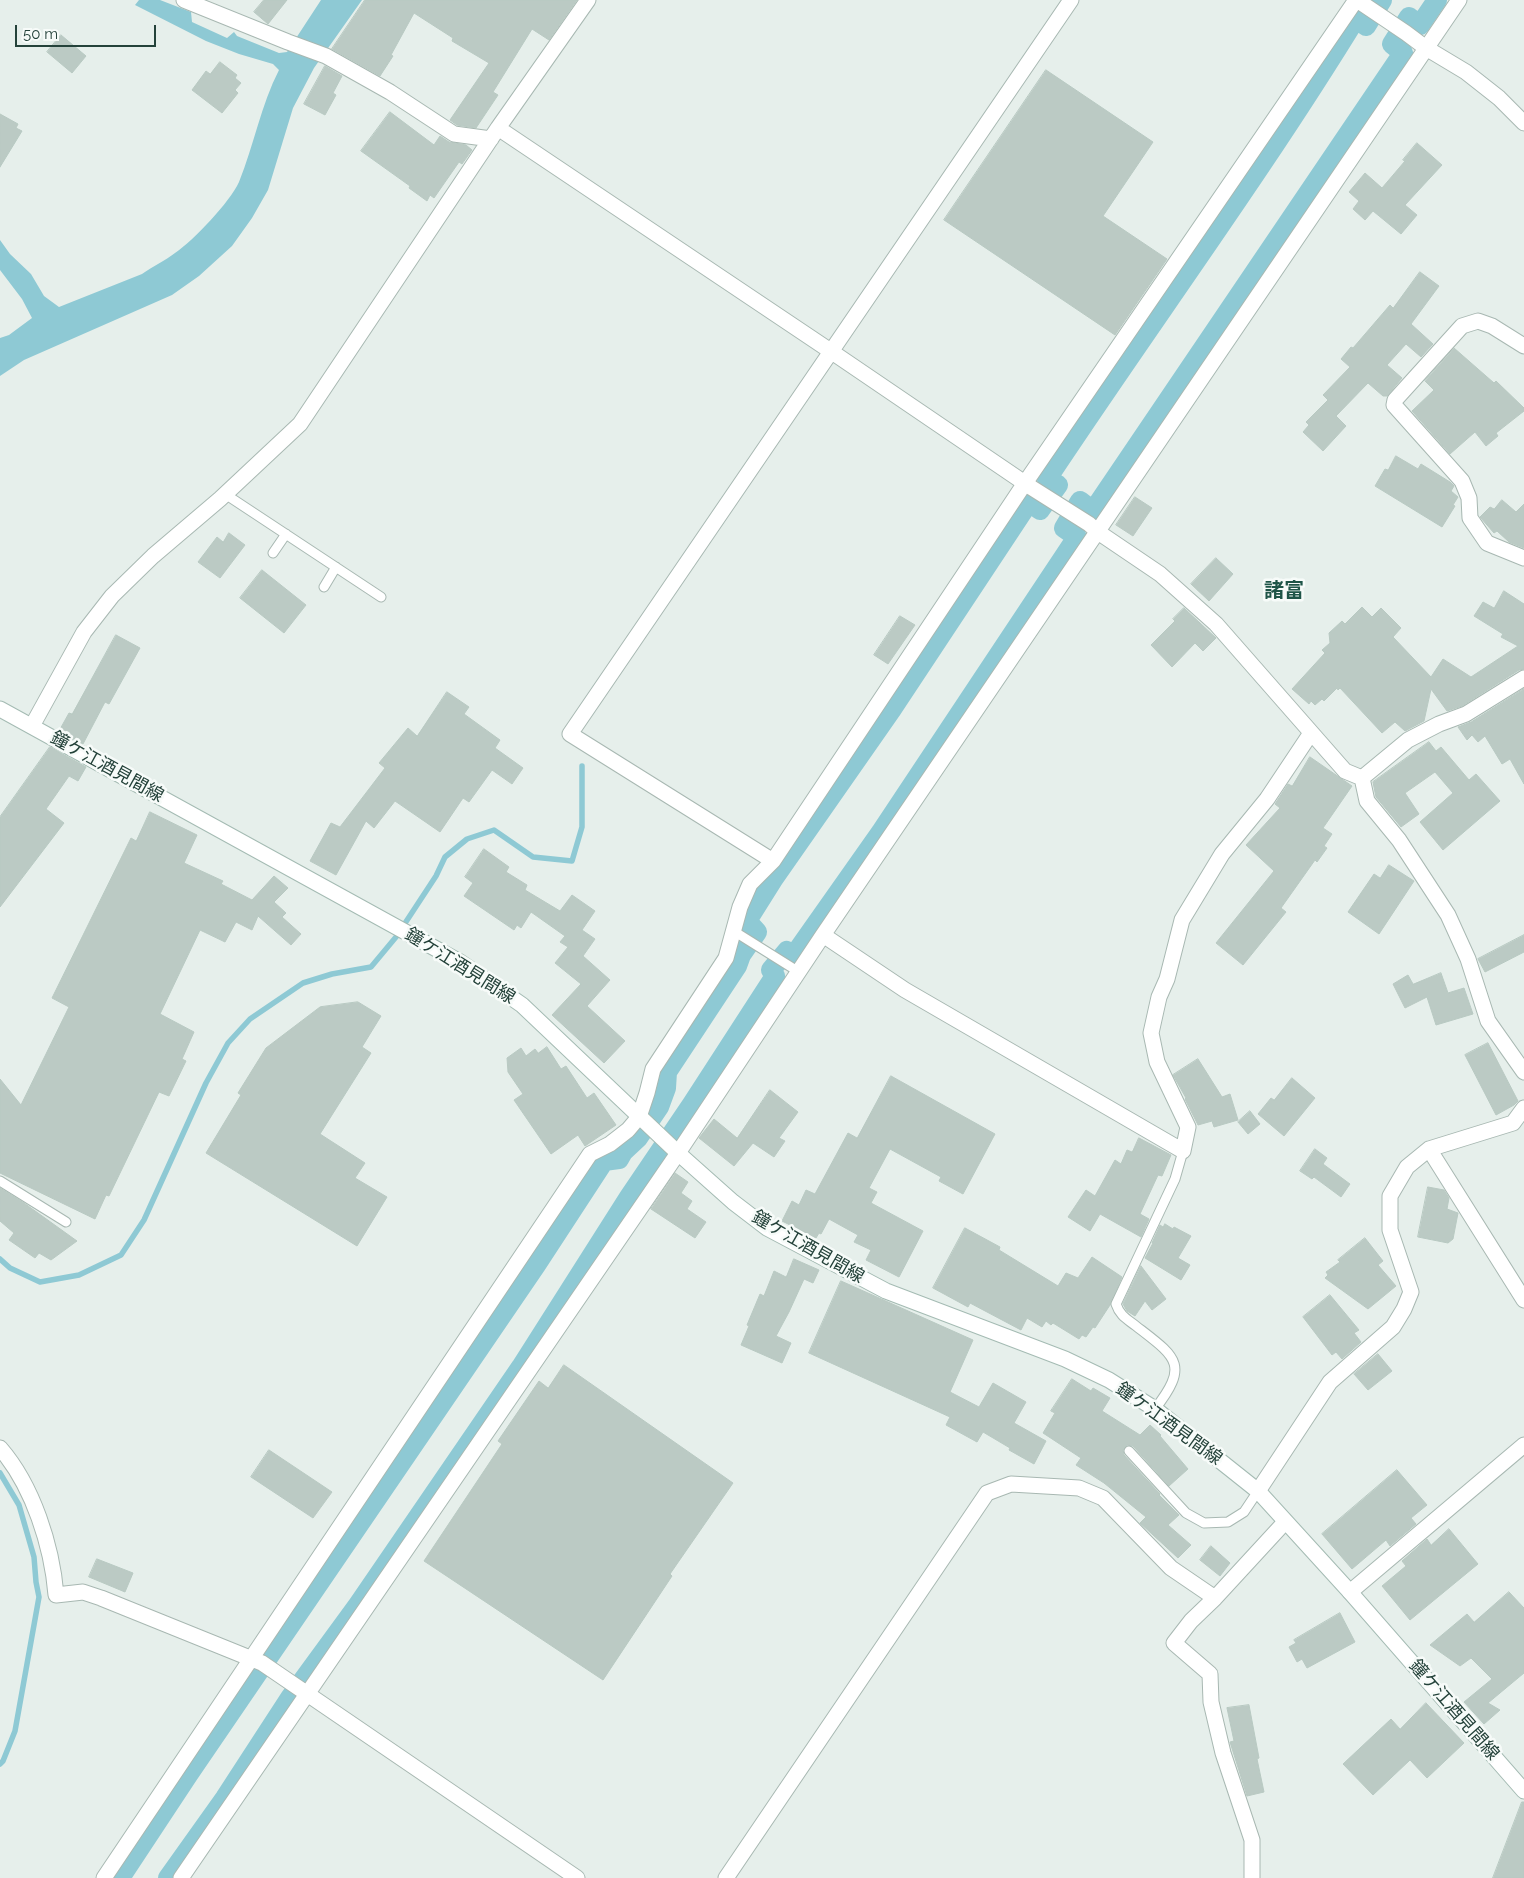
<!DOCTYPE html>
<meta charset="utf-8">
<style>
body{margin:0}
#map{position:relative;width:1524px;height:1878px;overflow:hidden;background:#e6efeb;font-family:Raleway,sans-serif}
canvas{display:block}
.scale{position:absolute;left:15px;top:25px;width:141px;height:22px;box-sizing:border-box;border:2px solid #24423a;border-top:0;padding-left:6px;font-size:15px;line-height:18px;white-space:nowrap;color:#24423a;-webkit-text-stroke:4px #f7fbf9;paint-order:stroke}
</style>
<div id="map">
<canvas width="1524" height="1878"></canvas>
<div class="scale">50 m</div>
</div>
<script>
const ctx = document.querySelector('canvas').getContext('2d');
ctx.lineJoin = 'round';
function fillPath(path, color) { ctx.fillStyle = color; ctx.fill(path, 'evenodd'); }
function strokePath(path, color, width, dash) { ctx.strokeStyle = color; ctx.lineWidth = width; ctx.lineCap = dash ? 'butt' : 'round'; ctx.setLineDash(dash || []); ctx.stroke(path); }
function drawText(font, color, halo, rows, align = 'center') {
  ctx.font = font + ' Raleway,"Noto Sans JP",sans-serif'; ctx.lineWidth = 5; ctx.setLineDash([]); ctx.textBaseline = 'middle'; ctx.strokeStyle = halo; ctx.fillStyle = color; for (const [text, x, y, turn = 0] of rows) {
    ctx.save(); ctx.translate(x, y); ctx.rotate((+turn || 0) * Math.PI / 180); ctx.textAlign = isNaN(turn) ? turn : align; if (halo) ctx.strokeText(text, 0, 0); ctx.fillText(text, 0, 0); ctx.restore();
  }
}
const water = new Path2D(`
 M139 0H160L191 12 192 22 227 38 234 32 237 36 279 53 287 52 321 0H362L314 68 293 108 268 190 252 218 232 246 199 276 172 295 24 360 0 376V338L9 335 32 318 22 299 0 270V240L10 254 31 274 44 296 59 307 142 274C153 266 165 261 175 253 193 241 230 202 239 182 254 145 261 105 279 70L273 64 239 54 206 41 135 5Z`);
const stream = new Path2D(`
 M0 1259 10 1268 40 1282 79 1275 121 1255 144 1220 206 1083 228 1043 250 1019 303 983 332 974 371 967 396 937 436 876 445 857 467 839 494 830 533 857 572 861 582 827V766
 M0 1473 19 1505 34 1557 36 1582 39 1597 15 1731 3 1761 0 1764`);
const canal = new Path2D(`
 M120 1878 188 1775 536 1265 604 1161 619 1159 623 1152 638 1138 659 1107 666 1088 667 1072 737 966 741 955 757 932 747 921 774 878 892 709 1029 502 1040 510 1058 485 1047 479C1149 325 1259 176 1356 18L1366 26 1382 0
 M168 1878 225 1798 290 1698 358 1605 521 1367 629 1197 692 1104 775 976 771 970 787 951 795 954 881 832 1077 537 1064 528 1080 501 1093 511 1403 53 1392 44 1409 17 1420 25 1437 0`);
const building = new Path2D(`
 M264 0H287L268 24 254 12Z
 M365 0H577L549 40 532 29 493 92 498 95 476 128 457 125 450 120 489 63 452 41 453 38 414 13 391 55 393 56 380 76 332 49Z
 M61 35 86 56 72 73 47 52Z
 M220 62 237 75 235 78 241 83 235 90 238 93 222 113 192 90 206 71 210 74Z
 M325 66 342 76 333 93 336 95 325 115 304 104Z
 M1046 70 1153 142 1103 216 1167 259 1115 335 944 220Z
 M390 112 434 145 440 136 449 142 466 145 472 150 462 164 459 162 434 198 430 195 427 201 409 188 410 186 361 151Z
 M0 114 18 124 16 128 22 131 0 167Z
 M1417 143 1442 165 1405 205 1417 215 1401 234 1373 211 1365 220 1353 209 1359 201 1349 192 1365 173 1382 188 1405 161 1403 160Z
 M1420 272 1439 286 1411 324 1433 344 1421 357 1406 344 1387 365 1402 378 1387 396H1383L1368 383 1336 416 1346 426 1323 451 1303 432 1309 425 1306 422 1328 400 1323 395 1350 367 1341 359 1351 347 1353 348 1390 305 1393 308Z
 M1454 348 1494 383 1496 381 1524 408V411L1496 433 1498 436 1486 446 1475 432 1450 454 1412 411 1434 390 1425 381Z
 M1396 456 1418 469 1421 464 1450 482 1454 486 1451 491 1458 497 1453 505 1455 506 1442 527 1375 486 1385 469 1388 470Z
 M1135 497 1152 508 1133 536 1116 525Z
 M1502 500 1516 512 1524 504V548L1509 542 1497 531 1494 533 1480 517 1490 507 1494 509Z
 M229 533 245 545 220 578 198 562 217 537 223 542Z
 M1216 558 1233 574 1209 601 1191 584Z
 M262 570 306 605 284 633 240 598Z
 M1504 591 1524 604V669L1519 670 1462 706 1447 711 1431 689 1424 721 1405 731 1395 722 1382 733 1340 688 1338 690 1337 688 1324 701 1322 699 1315 705 1311 701 1309 704 1292 689 1325 653 1322 650 1330 643 1329 633 1342 621 1345 624 1362 607 1372 617 1381 608 1401 628 1393 637 1431 677 1443 659 1471 677 1518 646 1501 637 1503 634 1474 616 1483 602 1494 608Z
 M1184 608 1216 638 1203 651 1195 643 1172 667 1151 645 1175 621 1173 619Z
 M900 616 915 625 888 664 874 655Z
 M116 635 140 648 109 704 105 702 83 744 59 731 69 713 72 714Z
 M1524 689V784L1510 759 1502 764 1485 736 1478 742 1472 735 1467 740 1458 727 1471 722Z
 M447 692 469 707 464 714 500 740 495 748 523 768 512 784 492 770 469 802 463 798 440 832 395 801 374 828 366 821 336 875 310 861 331 823 340 827 385 768 379 763 408 728 417 736Z
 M1429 742 1436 751 1441 747 1469 780 1476 774 1500 801 1443 850 1420 822 1453 793 1435 772 1405 793 1419 814 1401 827 1376 797 1373 782Z
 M50 747 86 767 78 781 69 776 46 809 64 823 0 907V817Z
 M1310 757 1352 786 1323 828 1332 834 1324 846 1327 848 1317 862 1315 860 1281 908 1286 912 1243 965 1216 943 1274 871 1246 845 1280 808 1275 804 1288 784 1292 786Z
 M150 812 197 835 184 863 223 881 221 884 252 900 274 876 288 888 274 902 286 913 282 917 301 934 291 945 258 916 252 930 236 922 225 942 200 930 160 1014 194 1032 182 1059 186 1061 169 1096 159 1092 109 1196 106 1195 95 1219 0 1173V1079L21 1105 69 1007 52 998 131 838 136 841Z
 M484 849 509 867 506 872 527 885 525 890 560 911 572 895 595 911 582 930 595 939 583 956 610 980 587 1006 625 1041 604 1063 552 1015 581 984 555 963 568 947 560 942 565 936 531 912 521 928 517 925 514 930 464 896 473 883 465 877Z
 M1389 865 1414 881 1379 934 1348 912 1374 874 1380 878Z
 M1524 935V952L1485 972 1478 959Z
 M1441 973 1448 993 1464 988 1473 1014 1436 1025 1427 997 1405 1008 1393 984 1408 975 1413 984Z
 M358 1002 381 1016 362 1047 371 1053 320 1134 365 1163 355 1178 387 1197 357 1246 206 1153 241 1095 238 1093 266 1048 320 1007Z
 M1488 1043 1518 1101 1514 1105 1496 1115 1465 1055Z
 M547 1047 561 1069 566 1066 587 1098 594 1093 616 1125 585 1146 578 1135 551 1154 514 1100 523 1094 508 1072 507 1058 521 1048 526 1056 535 1049 538 1053Z
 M1198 1059 1222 1097 1230 1094 1238 1120 1214 1127 1212 1121 1198 1125 1185 1099 1186 1098 1173 1075Z
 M891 1076 995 1134 963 1194 939 1181 941 1177 890 1149 869 1188 877 1192 871 1203 923 1231 899 1277 866 1260 871 1250 854 1242 858 1235 829 1219 821 1234 819 1233 816 1238 782 1221 792 1201 799 1205 806 1190 815 1194 848 1133 857 1138Z
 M1292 1078 1315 1098 1284 1136 1258 1114 1271 1098 1274 1100Z
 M770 1090 798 1112 779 1138 785 1141 774 1157 753 1143 734 1166 699 1138 714 1119 737 1138Z
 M1250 1111 1260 1124 1248 1134 1238 1122Z
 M1139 1138 1171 1155 1162 1176 1158 1175 1140 1214 1149 1219 1141 1237 1100 1214 1090 1231 1068 1217 1086 1190 1095 1196 1115 1160 1121 1164 1127 1150 1132 1152Z
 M1315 1149 1327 1158 1323 1164 1350 1184 1341 1197 1314 1177 1312 1179 1300 1171Z
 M675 1173 688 1182 681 1193 692 1201 687 1209 706 1222 695 1238 651 1209Z
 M1428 1187 1444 1190 1449 1198 1447 1209 1458 1213 1453 1239 1448 1243 1418 1237Z
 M0 1188 24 1203 77 1241 51 1260 39 1253 35 1258 9 1240 14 1233 0 1221Z
 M1165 1224 1173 1229 1174 1227 1191 1236 1178 1258 1190 1265 1181 1280 1145 1258 1153 1243H1152L1160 1225 1163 1227Z
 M965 1228 1000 1247 999 1250 1058 1286 1066 1273 1078 1278 1092 1257 1122 1277 1110 1305 1095 1328 1093 1327 1086 1337 1082 1335 1079 1339 1053 1323 1051 1325 1046 1321 1042 1327 1027 1318 1021 1330 970 1303 968 1307 933 1288Z
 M1365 1238 1383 1261 1378 1265 1396 1286 1368 1309 1325 1278 1328 1275 1326 1272 1340 1262 1338 1260Z
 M794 1259 819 1270 813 1283 804 1279 789 1312 776 1336 791 1343 782 1363 741 1345 749 1326 747 1325 760 1294 764 1296 774 1271 786 1277Z
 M1141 1266 1166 1299 1152 1310 1145 1301 1135 1316 1127 1311 1123 1304Z
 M841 1281 973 1340 950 1392 979 1407 993 1383 1026 1402 1014 1423 1046 1441 1034 1464 1009 1450 1010 1448 983 1432 977 1442 946 1425 950 1417 809 1353Z
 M1330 1295 1359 1330 1354 1333 1361 1342 1342 1359 1336 1352 1332 1355 1303 1317Z
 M1378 1354 1392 1371 1368 1390 1354 1374Z
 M564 1365 733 1483 670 1574 672 1576 603 1680 424 1561 502 1444 498 1441 539 1381 548 1388Z
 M1072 1379 1091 1391 1093 1388 1110 1398 1102 1411 1140 1435 1150 1425 1161 1435 1160 1436 1188 1469 1169 1486 1133 1446 1127 1445 1123 1450 1124 1455 1160 1494 1159 1495 1179 1515 1168 1525 1191 1545 1178 1558 1140 1523 1146 1517 1104 1483 1076 1465 1081 1458 1043 1433 1055 1413 1051 1411Z
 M269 1450 332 1492 313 1518 251 1477Z
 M1397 1470 1427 1505 1411 1518 1416 1524 1390 1546 1386 1540 1352 1569 1322 1534Z
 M1449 1529 1478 1564 1410 1620 1382 1586 1406 1566 1402 1561 1427 1539 1431 1545Z
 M1211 1546 1230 1563 1220 1576 1200 1560Z
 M97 1559 133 1573 125 1592 89 1577Z
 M1509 1592 1524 1608V1673L1488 1703 1500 1710 1484 1724 1464 1702 1492 1679 1471 1658 1460 1666 1430 1645 1467 1614 1474 1622Z
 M1340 1613 1355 1642 1307 1668 1302 1659 1297 1662 1289 1647 1296 1643 1294 1640Z
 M1426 1703 1464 1743 1427 1778 1410 1760 1373 1795 1343 1764 1391 1719 1400 1729Z
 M1249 1705 1259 1758 1257 1759 1264 1792 1247 1796 1230 1742 1234 1741 1227 1708Z
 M1522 1802H1524V1878H1493Z`);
const service = new Path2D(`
 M225 494 381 597
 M273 553 286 534
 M324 587 336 567
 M732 930 799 972
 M0 1181 66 1222
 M1155 1409C1190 1364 1176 1357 1136 1326 1127 1319 1120 1316 1116 1304L1175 1179 1183 1151
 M1129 1451 1186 1513 1204 1523 1228 1522 1244 1512 1258 1491`);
const minor = new Path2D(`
 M184 0 288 42 326 56 390 92 454 134 491 139
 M1357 0 1406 33 1426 48 1466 72 1499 98 1524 123
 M498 128 832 352 1032 488 1089 524 1098 532 1160 574 1216 624 1345 771 1362 778
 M1524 346 1492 326 1478 321 1462 326 1395 400 1394 405 1462 481 1469 498 1470 518 1487 543 1524 558
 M32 726 84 632 112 596 153 556 220 499 300 424 498 128 588 0
 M1362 778 1367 801 1399 840 1448 915 1468 959 1488 1021 1524 1072
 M1362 778 1408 740 1439 724 1466 714 1524 678
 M773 861 570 734 1071 0
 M823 935 905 990 1183 1151 1188 1127 1157 1062 1151 1033 1159 997 1167 979 1182 920 1222 854 1267 799 1311 733
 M1429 1149 1524 1300
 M0 1448C33 1486 52 1546 56 1595L83 1592 101 1598 262 1663 577 1878
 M1258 1491 1330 1382 1393 1327 1404 1309 1411 1292 1390 1230V1196L1407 1167 1429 1149 1513 1123 1524 1108
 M1350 1592 1524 1445
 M104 1878 590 1154 610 1144 628 1130 639 1117 647 1093 653 1069 726 958 740 907 750 884 773 861 1025 483 1356 0
 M181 1878 678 1153 823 935 1459 0
 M726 1878 987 1493 1011 1484 1079 1488 1103 1498 1171 1568 1215 1598
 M1252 1878V1840L1223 1753 1211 1702 1210 1674 1174 1643 1191 1621 1215 1598 1285 1522`);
const secondary = new Path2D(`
 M0 709 460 962 522 1005 678 1153 733 1202 767 1228 886 1291 1065 1359 1109 1380 1155 1409 1258 1491 1350 1592 1524 1791`);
const streetNames = [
 ["鐘ケ江酒見間線",107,767,29],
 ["鐘ケ江酒見間線",460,966,32],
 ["鐘ケ江酒見間線",808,1247,30],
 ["鐘ケ江酒見間線",1169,1424,36],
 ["鐘ケ江酒見間線",1454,1710,49]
];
const quarterNames = [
 ["諸富",1284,591]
];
fillPath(water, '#8ec9d4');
strokePath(stream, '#8ec9d4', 5.5);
strokePath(canal, '#8ec9d4', 20);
fillPath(building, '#bbcac4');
strokePath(building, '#b8c9c2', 1);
strokePath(service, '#a8b8b2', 11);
strokePath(minor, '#a8b8b2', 17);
strokePath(secondary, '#a4bbb3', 17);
strokePath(service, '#fff', 9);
strokePath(minor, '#fff', 15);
strokePath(secondary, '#fff', 15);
drawText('18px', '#24423a', '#f7fbf9', streetNames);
drawText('bold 20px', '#1f5548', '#f7fbf9', quarterNames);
</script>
